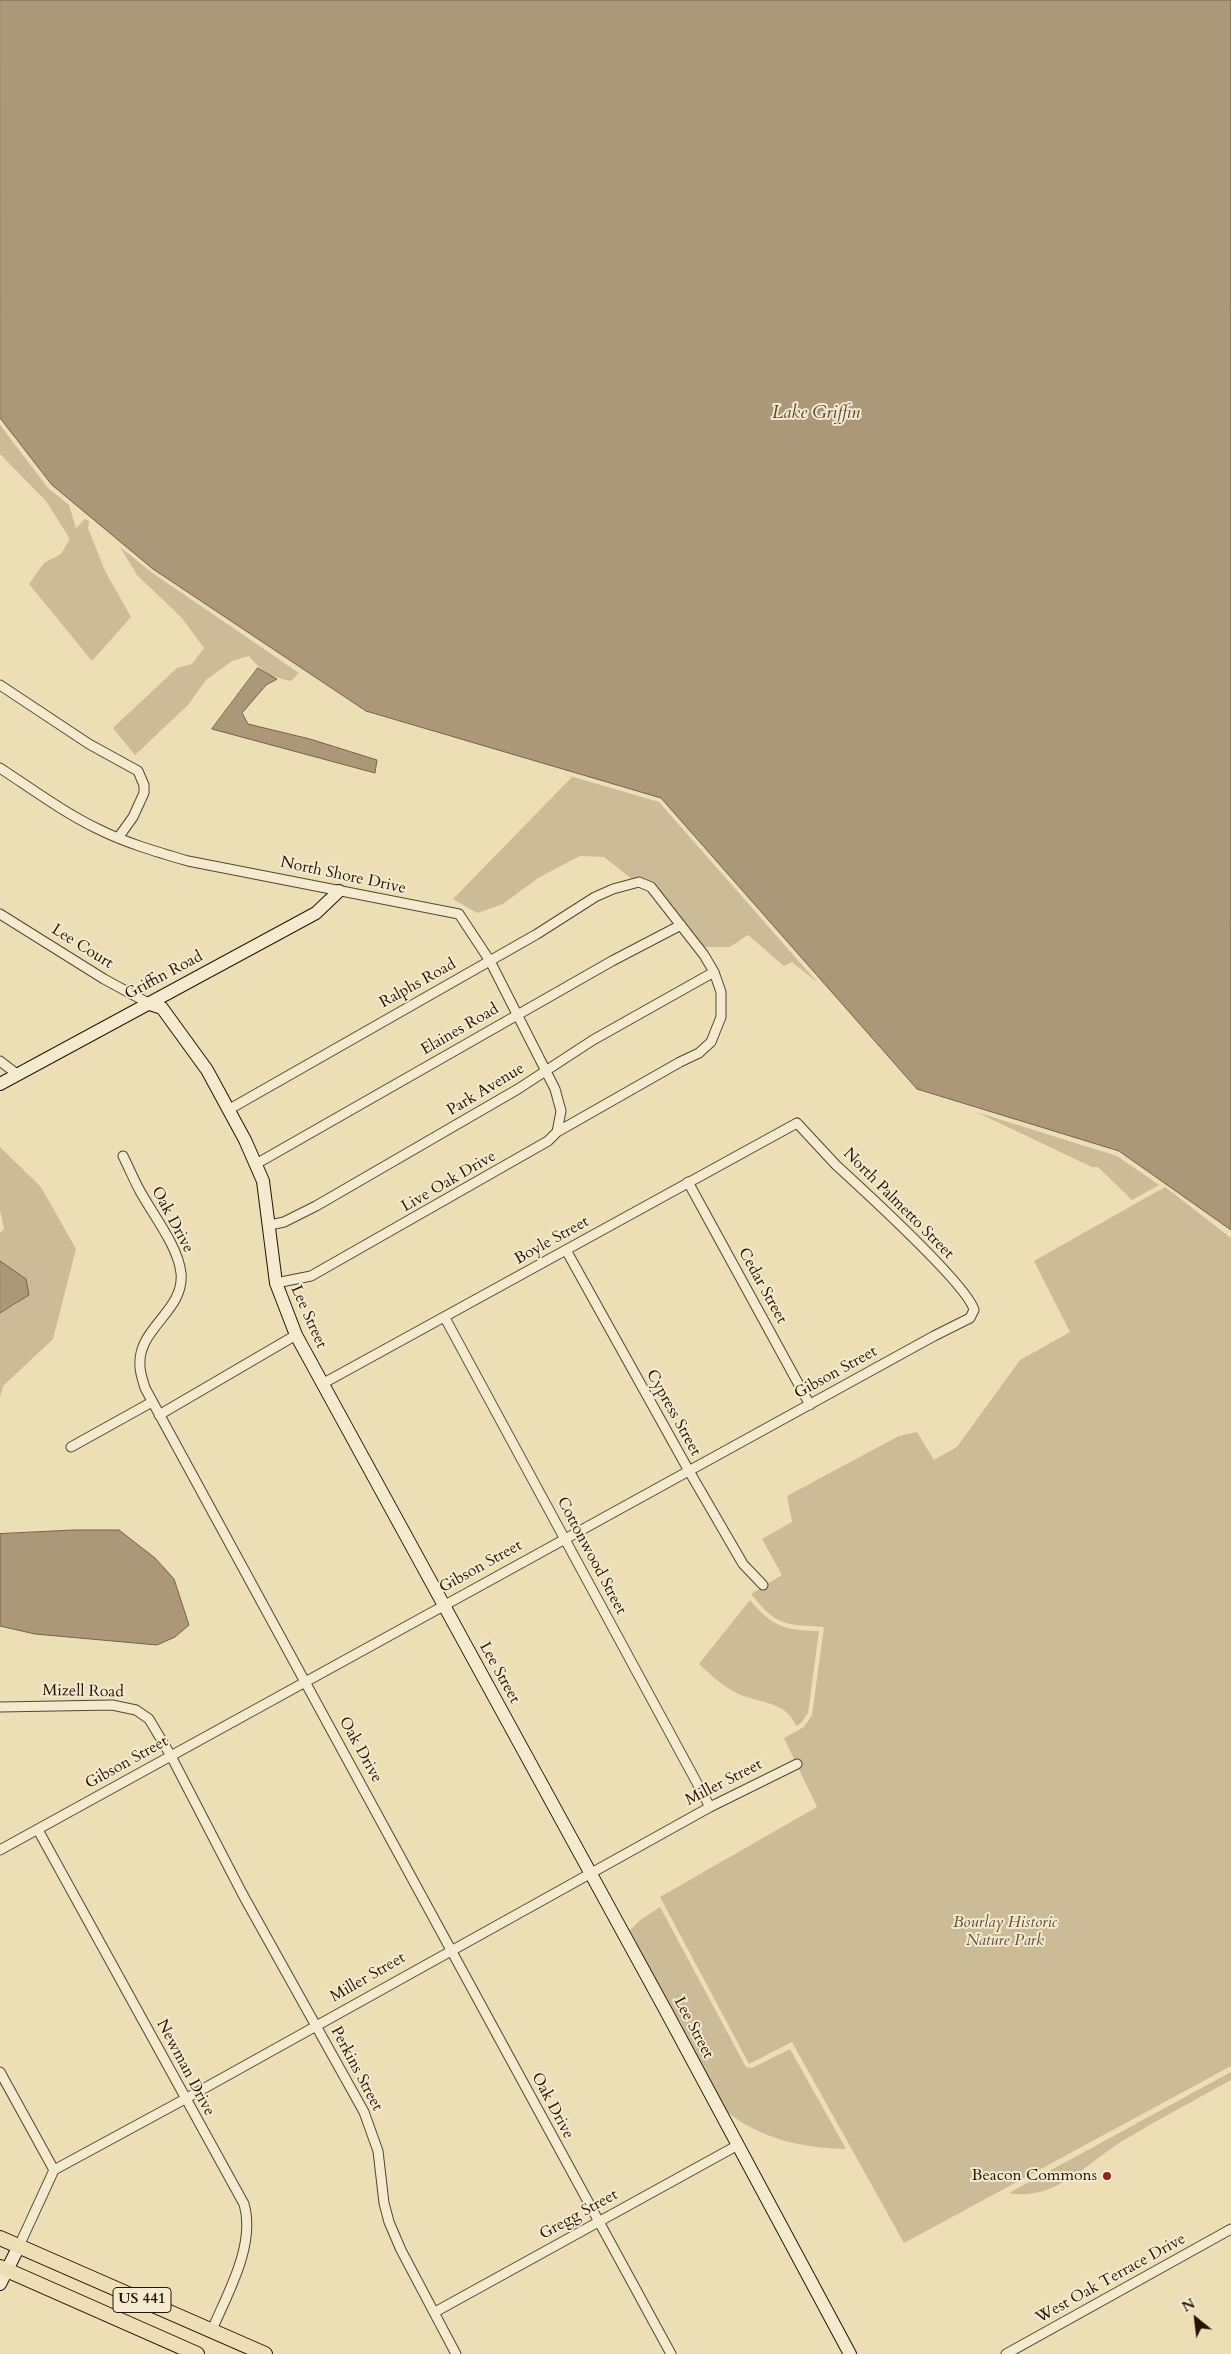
<!DOCTYPE html>
<style>
body{margin:0}
#map{position:relative;width:1231px;height:2354px;overflow:hidden;background:#ecdeb5;font-family:Cardo,serif}
canvas{display:block}
.north{position:absolute;left:1171px;top:2294px;width:50px;height:50px;-webkit-text-stroke:4px #f3eacf;paint-order:stroke;rotate:331deg;font-size:14px;font-weight:700;line-height:20px;text-align:center;color:#2a1104}
.north::after{content:'';display:block;margin:auto;width:18px;height:22px;background:#2a1104;clip-path:polygon(50% 0,100% 100%,50% 72%,0 100%)}
</style>
<div id="map">
<canvas width="1231" height="2354"></canvas>
<div class="north">N</div>
</div>
<script>
const ctx = document.querySelector('canvas').getContext('2d');
ctx.lineJoin = 'round';
function fillPath(path, color) { ctx.fillStyle = color; ctx.fill(path, 'evenodd'); }
function strokePath(path, color, width, dash) { ctx.strokeStyle = color; ctx.lineWidth = width; ctx.lineCap = dash ? 'butt' : 'round'; ctx.setLineDash(dash || []); ctx.stroke(path); }
function drawText(font, color, halo, rows, align = 'center') {
  ctx.font = font + ' Cardo,serif'; ctx.lineWidth = 4; ctx.setLineDash([]); ctx.textBaseline = 'middle'; ctx.strokeStyle = halo; ctx.fillStyle = color; for (const [text, x, y, turn = 0] of rows) {
    ctx.save(); ctx.translate(x, y); ctx.rotate((+turn || 0) * Math.PI / 180); ctx.textAlign = isNaN(turn) ? turn : align; if (halo) ctx.strokeText(text, 0, 0); ctx.fillText(text, 0, 0); ctx.restore();
  }
}
const green = new Path2D(`
 M0 425 48 488 69 505 76 528 85 519 89 521 88 528 105 571 131 617 92 661 29 584 44 563 61 554 70 539 46 501 0 454Z
 M120 547 151 572 299 673 291 681C272 677 261 671 249 656L232 661 206 680 188 705 135 755 113 728 177 668 192 664 204 648 181 617 137 575Z
 M570 776 659 802 817 982 792 962 784 966 748 935 730 947H703L647 891 604 857 580 856 538 878 503 904 477 913 453 899 572 777Z
 M976 1112 1117 1156 1159 1185 1132 1200 1098 1167H1092Z
 M0 1147 41 1187 76 1249 53 1339 3 1386 0 1397V1313L17 1304 16 1272 0 1261V1233L4 1229 0 1210Z
 M1165 1187 1231 1238V2066L904 2243 792 2042 749 2064 660 1897 817 1807 784 1738 804 1727 812 1715 824 1627C784 1624 778 1627 751 1594L782 1575 762 1539 792 1522 787 1496 899 1436 917 1432 934 1460 957 1447 1020 1360 1070 1332 1034 1261Z
 M750 1600C771 1626 786 1631 819 1631L808 1713 801 1723 796 1726C787 1700 753 1703 733 1691 720 1684 709 1673 699 1664Z
 M660 1907 746 2067 752 2068 790 2049 846 2149C803 2148 760 2139 726 2111L629 1932 639 1921Z
 M1231 2072V2080C1195 2100 1159 2119 1124 2140 1089 2161 1055 2202 1009 2193Z`);
const water = new Path2D(`
 M0 0H1231V1230L1119 1151 917 1089 661 798 366 711 153 569 52 485 0 418Z
 M258 668 277 679 266 685 242 713 248 724 310 739 377 760 375 773 212 729Z
 M0 1261 26 1279 29 1295 0 1313Z
 M74 1530H119L155 1558 174 1579 189 1625 175 1637 157 1645 35 1634 0 1626V1534Z`);
const street = new Path2D(`
 M0 685 89 744 138 771 144 785V793L133 817 118 838
 M0 768C32 789 63 812 98 829 126 843 157 852 188 861L459 914 490 961 555 1089 561 1111 557 1132
 M0 914 104 979 150 1004
 M0 1061 17 1074
 M228 1110 537 934 595 897 613 889 639 882 651 887 704 955 714 972 721 992V1017L711 1042 699 1053 680 1062 557 1132 548 1141 311 1276 276 1283
 M123 1156C129 1168 134 1180 140 1191 153 1215 178 1246 181 1273 185 1311 137 1328 140 1366 140 1373 143 1381 145 1388L671 2354
 M256 1164 612 961 681 925
 M688 1182 810 1405
 M270 1225 284 1222 316 1206 518 1089 593 1040 714 972
 M566 1250 689 1471 743 1564 763 1585
 M445 1318 710 1807
 M159 1415 296 1335
 M71 1447 152 1402
 M0 1707 112 1705 136 1710 149 1719 171 1756 243 1895 364 2112 378 2151 384 2203 389 2222 401 2250 456 2354
 M38 1830 244 2204C256 2245 227 2294 212 2330
 M0 1850 934 1336 970 1318 974 1310C968 1285 861 1188 836 1165 823 1151 810 1137 797 1123L322 1384
 M0 2072 54 2170
 M19 2246 54 2170 185 2099 710 1807 797 1764
 M435 2312 738 2145
 M1006 2354 1231 2229`);
const secondary = new Path2D(`
 M150 1004 162 1008 207 1070 245 1140 263 1181 276 1283 296 1335 667 2013 850 2354
 M0 1084 316 913 339 891
 M0 2284 19 2246`);
const primary = new Path2D(`
 M0 2238 265 2354
 M0 2267 197 2354`);
const markers = [
 [1107,2176,5,"#8f2418"]
];
const shields = [
 [142,2300,58]
];
const shieldNames = [
 ["US 441",142,2300]
];
const streetNames = [
 ["North Shore Drive",343,876,12],
 ["Lee Court",82,947,32],
 ["Griffin Road",164,976,-28],
 ["Ralphs Road",418,984,-29],
 ["Elaines Road",460,1030,-30],
 ["Park Avenue",486,1090,-31],
 ["Live Oak Drive",449,1182,-30],
 ["North Palmetto Street",898,1204,45],
 ["Oak Drive",172,1220,62],
 ["Boyle Street",552,1241,-29],
 ["Cedar Street",762,1286,61],
 ["Lee Street",308,1317,66],
 ["Gibson Street",836,1373,-29],
 ["Cypress Street",673,1413,61],
 ["Cottonwood Street",591,1556,62],
 ["Gibson Street",481,1567,-29],
 ["Lee Street",499,1673,61],
 ["Mizell Road",83,1692,1],
 ["Oak Drive",360,1750,61],
 ["Gibson Street",127,1763,-29],
 ["Miller Street",724,1783,-27],
 ["Miller Street",368,1978,-30],
 ["Lee Street",693,2028,62],
 ["Newman Drive",185,2068,62],
 ["Perkins Street",356,2069,62],
 ["Oak Drive",552,2106,62],
 ["Gregg Street",579,2215,-29],
 ["West Oak Terrace Drive",1111,2279,-29]
];
const parkNames = [
 ["Bourlay Historic",1005,1923],
 ["Nature Park",1005,1941]
];
const poiNames = [
 ["Beacon Commons",1097,2176]
];
const waterNames = [
 ["Lake Griffin",816,414]
];
fillPath(green, '#cbbb97');
fillPath(water, '#aa9879');
strokePath(water, '#77624a', 1);
strokePath(street, '#5a4430', 11);
strokePath(secondary, '#2a1104', 14);
strokePath(primary, '#2a1104', 16);
strokePath(street, '#f3eacf', 9);
strokePath(secondary, '#f3eacf', 12);
strokePath(primary, '#ecdeb5', 14);
for (const [x, y, r, color] of markers) { const dot = new Path2D(); dot.arc(x, y, r, 0, 2 * Math.PI); ctx.fillStyle = color; ctx.fill(dot); strokePath(dot, '#f3eacf', 2); }
for (const [x, y, w] of shields) { const box = new Path2D(); box.roundRect(x - w / 2, y - 12.5, w, 25, 4); ctx.fillStyle = '#f3eacf'; ctx.fill(box); strokePath(box, '#2a1104', 1); }
drawText('bold 15px', '#2a1104', null, shieldNames);
drawText('16px', '#2a1104', '#f3eacf', streetNames);
drawText('italic 16px', '#624c37', '#f3eacf', parkNames);
drawText('16px', '#2a1104', '#f3eacf', poiNames, 'right');
drawText('italic 18px', '#5d4733', '#f3eacf', waterNames);
</script>
